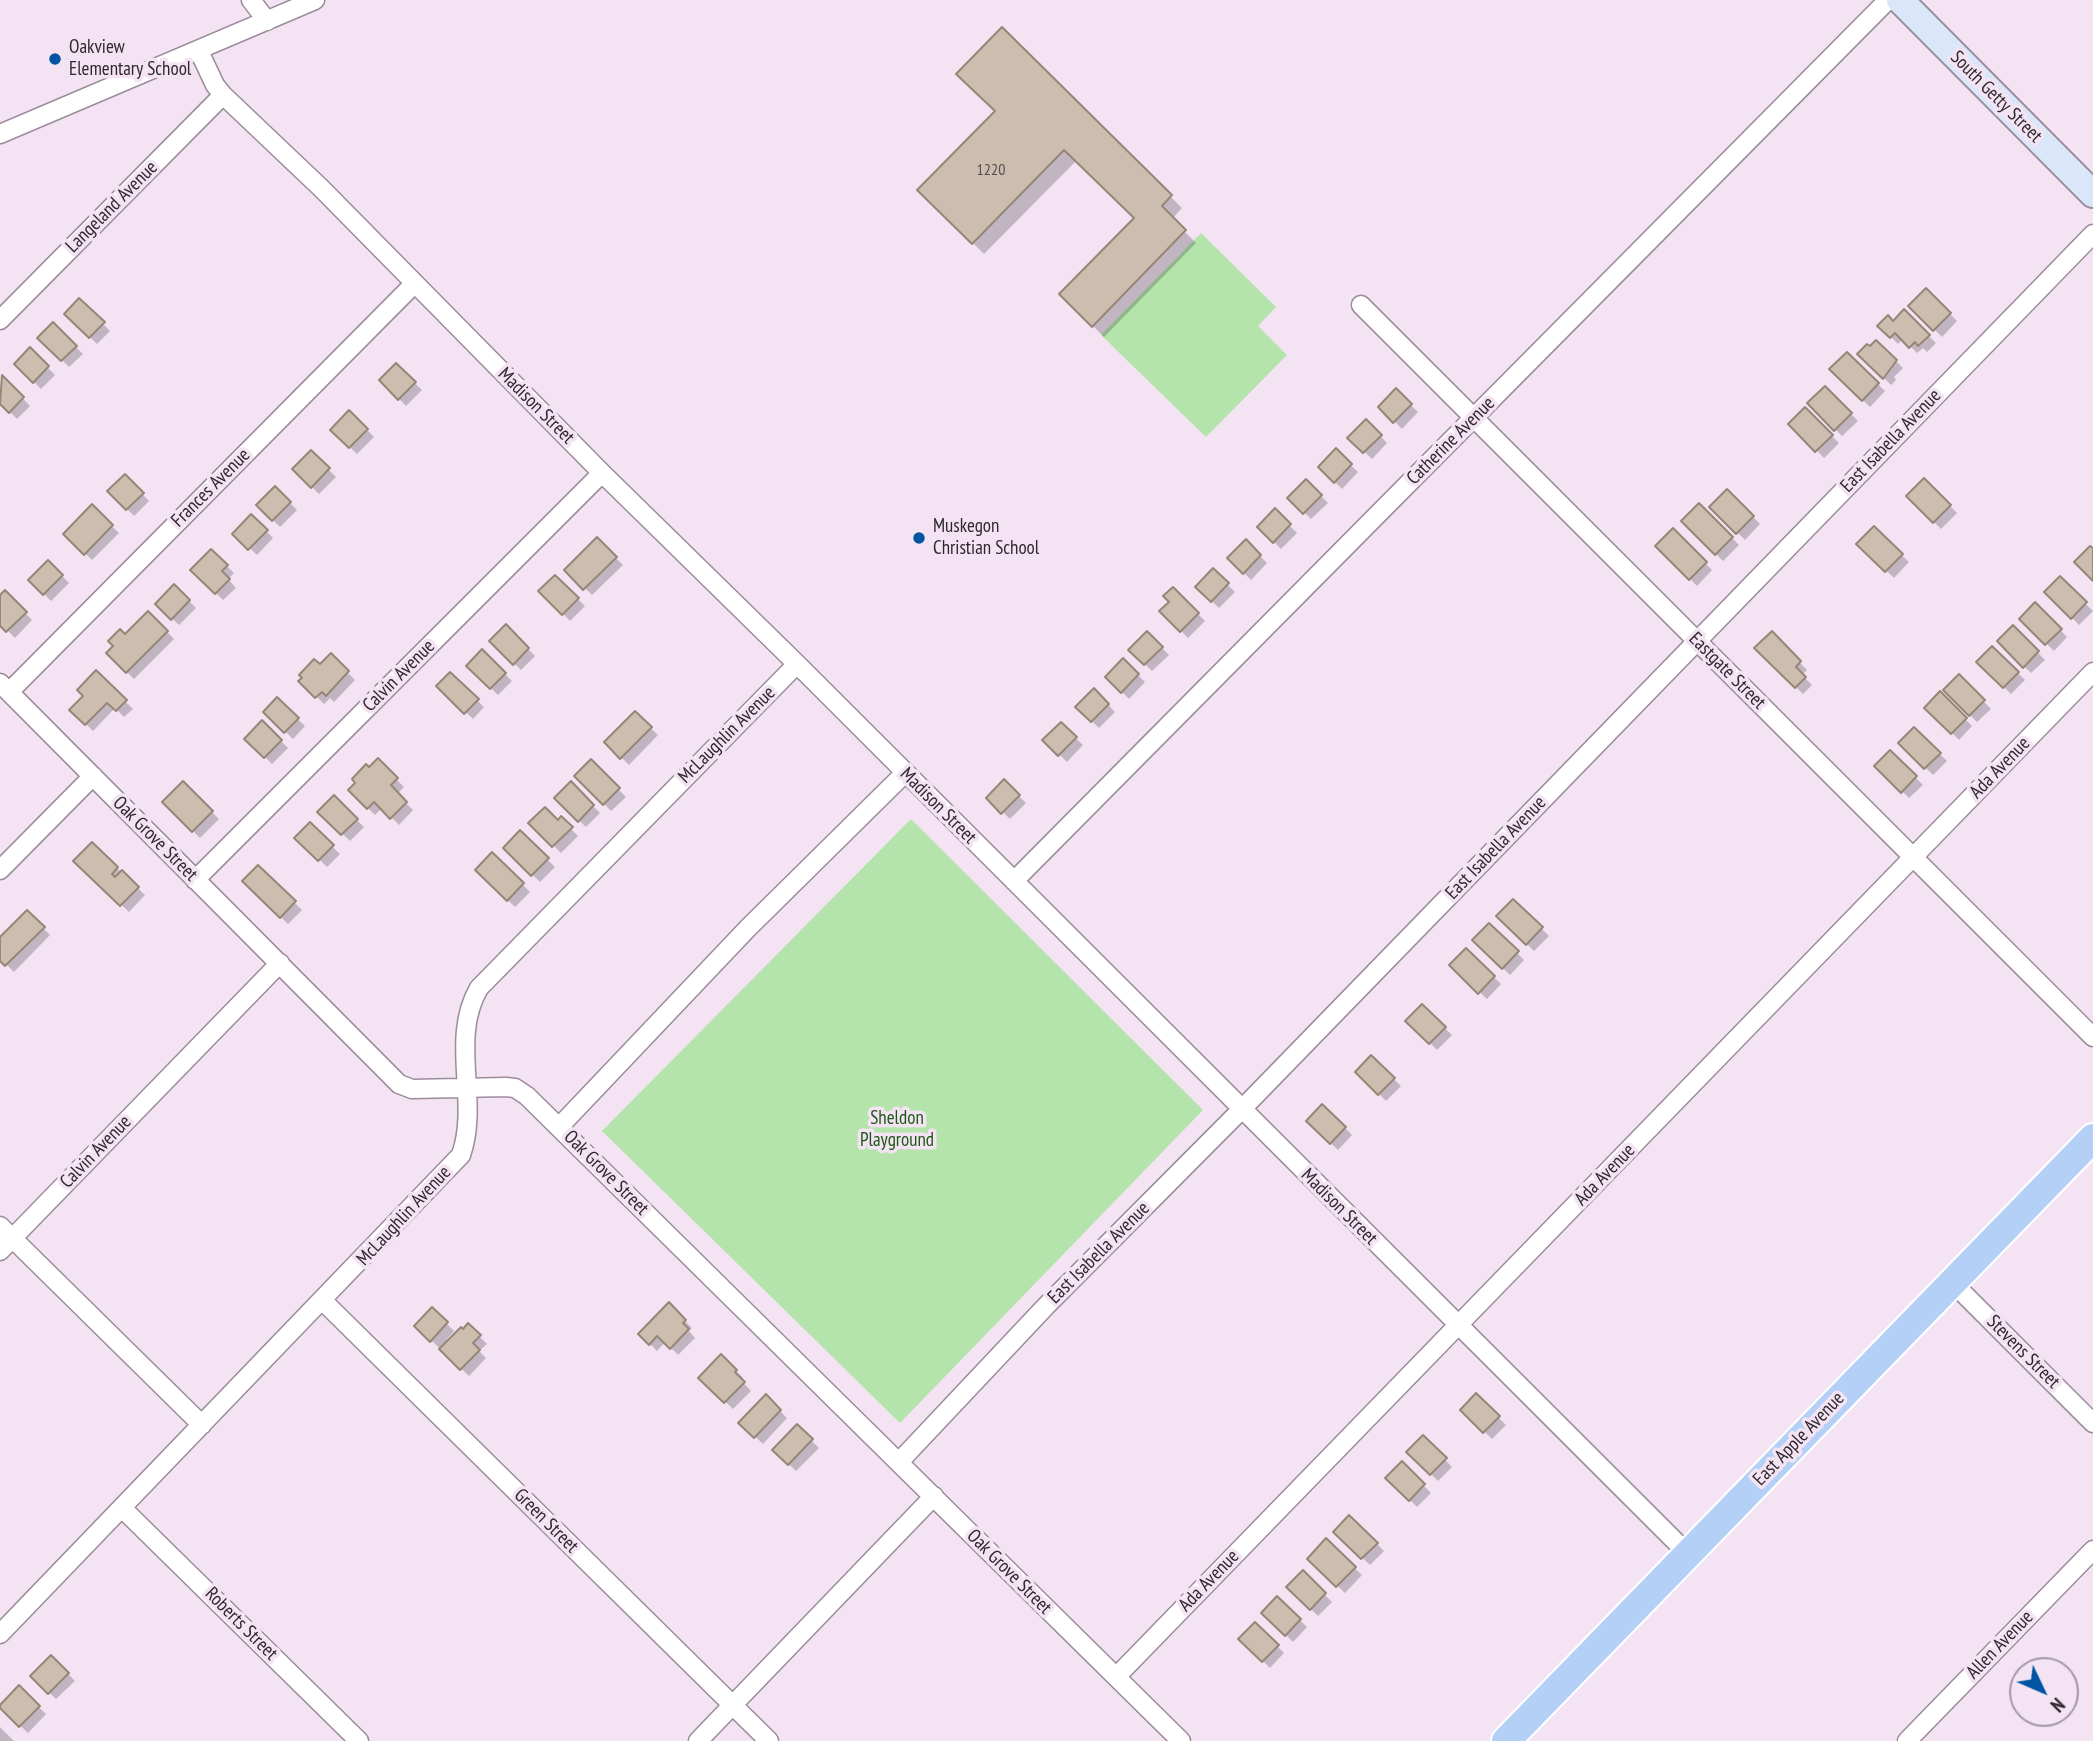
<!DOCTYPE html>
<style>
body{margin:0}
#map{position:relative;width:2093px;height:1741px;overflow:hidden;background:#f3e3f3;font-family:"PT Sans Narrow",sans-serif}
canvas{display:block}
.north{position:absolute;left:2009px;top:1657px;width:70px;height:70px;box-sizing:border-box;background:#f3e3f3;border:2px solid #a498a4;border-radius:50%;rotate:134deg;font-size:19px;font-weight:700;line-height:28px;text-align:center;color:#2e282e}
.north::after{content:'';display:block;margin:auto;width:24px;height:32px;background:#0154a3;clip-path:polygon(50% 0,100% 100%,50% 72%,0 100%)}
</style>
<div id="map">
<canvas width="2093" height="1741"></canvas>
<div class="north">N</div>
</div>
<script>
const ctx = document.querySelector('canvas').getContext('2d');
ctx.lineJoin = 'round';
function fillPath(path, color) { ctx.fillStyle = color; ctx.fill(path, 'evenodd'); }
function strokePath(path, color, width, dash) { ctx.strokeStyle = color; ctx.lineWidth = width; ctx.lineCap = dash ? 'butt' : 'round'; ctx.setLineDash(dash || []); ctx.stroke(path); }
function drawText(font, color, halo, rows, align = 'center') {
  ctx.font = font + ' "PT Sans Narrow",sans-serif'; ctx.lineWidth = 7; ctx.setLineDash([]); ctx.textBaseline = 'middle'; ctx.strokeStyle = halo; ctx.fillStyle = color; for (const [text, x, y, turn = 0] of rows) {
    ctx.save(); ctx.translate(x, y); ctx.rotate((+turn || 0) * Math.PI / 180); ctx.textAlign = isNaN(turn) ? turn : align; if (halo) ctx.strokeText(text, 0, 0); ctx.fillText(text, 0, 0); ctx.restore();
  }
}
const green = new Path2D(`
 M1201 233 1276 307 1258 326 1287 355 1206 437 1101 335Z
 M911 819 1203 1110 900 1423 602 1131Z`);
const shadow = new Path2D(`
 M1002 30 1182 208 1172 219 1196 243 1104 337 1061 294 1136 218 1077 160 984 254 920 190 997 112Z
 M1926 290 1957 321 1942 337 1910 306Z
 M80 300 110 331 97 344 66 314Z
 M1904 312 1936 343 1927 352 1923 348 1917 353 1903 339 1898 344 1880 326 1893 323Z
 M53 325 83 354 69 367 40 338Z
 M1876 342 1903 368 1894 377 1896 380 1891 385 1860 354Z
 M30 350 55 375 41 389 16 364Z
 M1847 354 1885 391 1870 407 1832 369Z
 M396 365 422 390 406 406 381 380Z
 M2 377 30 406 17 419 0 402Z
 M1825 388 1858 421 1842 436 1809 403Z
 M1396 391 1418 412 1402 429 1380 407Z
 M1805 409 1839 443 1824 458 1791 424Z
 M349 412 374 437 357 454 332 430Z
 M1366 421 1387 443 1372 459 1350 438Z
 M1336 451 1358 472 1342 489 1320 467Z
 M311 452 336 477 319 494 294 469Z
 M125 476 149 501 134 516 109 491Z
 M1924 480 1957 513 1941 529 1908 496Z
 M1306 481 1328 503 1311 519 1290 498Z
 M275 488 297 510 280 527 258 505Z
 M1727 491 1760 524 1745 540 1712 507Z
 M1699 505 1739 545 1723 561 1683 521Z
 M92 507 119 533 92 560 65 534Z
 M1275 511 1297 533 1281 549 1259 527Z
 M251 516 273 538 257 555 235 534Z
 M1874 529 1909 562 1894 578 1859 544Z
 M1673 531 1712 570 1697 586 1658 546Z
 M597 540 623 565 592 595 567 570Z
 M1246 542 1267 563 1251 580 1229 558Z
 M211 551 234 573 228 579 236 588 223 600 193 570Z
 M48 562 69 583 51 601 30 580Z
 M1213 570 1235 592 1219 608 1197 587Z
 M555 577 585 606 570 621 541 591Z
 M2060 579 2093 611 2079 625 2047 592Z
 M174 586 196 608 179 625 157 604Z
 M1173 589 1205 621 1188 638 1162 611 1171 602Z
 M5 593 32 620 15 638 0 623V597Z
 M2035 605 2067 637 2054 651 2021 619Z
 M148 613 174 639 134 679 108 653Z
 M506 627 535 656 521 670 491 641Z
 M2013 627 2045 660 2031 673 1999 641Z
 M1147 633 1169 655 1152 671 1131 650Z
 M1772 634 1807 670 1802 675 1812 685 1803 694 1757 648Z
 M1992 648 2025 680 2011 694 1979 662Z
 M482 652 512 681 498 695 468 666Z
 M331 656 355 680 334 702 330 698 324 704 301 681Z
 M1123 661 1145 682 1129 699 1107 677Z
 M96 672 133 709 124 717 115 708 93 731 72 710 86 696Z
 M450 674 484 707 473 719 439 686Z
 M1959 676 1991 709 1977 722 1945 690Z
 M1094 690 1115 712 1099 728 1077 707Z
 M1940 694 1972 726 1959 740 1927 708Z
 M277 700 305 726 293 739 265 712Z
 M635 713 658 735 629 765 606 742Z
 M262 723 288 748 272 764 247 739Z
 M1061 724 1083 745 1067 762 1045 740Z
 M1914 729 1947 761 1933 775 1901 743Z
 M1890 752 1923 785 1909 798 1877 766Z
 M378 761 404 787 397 794 413 810 399 825 382 808 375 815 350 790Z
 M591 762 626 797 611 811 577 776Z
 M1004 782 1026 803 1010 819 988 798Z
 M183 784 219 819 200 838 164 802Z
 M571 784 600 813 586 827 556 798Z
 M334 798 364 827 350 841 320 812Z
 M561 819 578 836 561 853 531 823 558 822Z
 M310 825 340 854 327 867 297 838Z
 M520 833 555 867 540 882 505 848Z
 M92 844 145 895 129 912 76 861Z
 M493 855 530 892 515 907 477 870Z
 M258 867 302 910 288 924 244 881Z
 M1514 901 1549 936 1534 951 1499 916Z
 M27 912 50 935 14 972 0 958V939Z
 M1489 925 1524 960 1510 975 1475 940Z
 M1466 950 1501 984 1487 999 1451 965Z
 M1422 1006 1452 1035 1437 1050 1408 1021Z
 M1371 1057 1401 1086 1386 1101 1357 1072Z
 M1323 1106 1352 1135 1338 1150 1308 1121Z
 M669 1305 692 1328 689 1331 695 1338 678 1355 665 1342 657 1351 640 1334Z
 M432 1309 454 1331 446 1340 448 1342 468 1325 487 1344 479 1351 486 1358 469 1376 416 1326Z
 M721 1356 743 1378 741 1380 751 1391 733 1409 700 1378Z
 M1476 1396 1506 1425 1492 1439 1462 1410Z
 M766 1397 787 1418 763 1444 741 1423Z
 M797 1426 819 1448 796 1471 774 1450Z
 M1423 1437 1452 1467 1438 1481 1409 1452Z
 M1402 1464 1431 1493 1417 1507 1388 1478Z
 M1350 1517 1384 1551 1370 1565 1335 1532Z
 M1326 1541 1362 1575 1345 1593 1309 1559Z
 M1303 1573 1332 1602 1318 1616 1289 1587Z
 M1277 1598 1307 1627 1293 1642 1263 1613Z
 M1255 1624 1284 1653 1270 1668 1241 1639Z
 M51 1657 75 1681 56 1699 32 1676Z
 M19 1688 46 1714 28 1733 1 1707Z
 M0 1727 14 1741H0Z`);
const building = new Path2D(`
 M1002 27 1172 195 1162 206 1186 230 1092 327 1059 294 1134 218 1064 150 972 244 917 190 995 111 956 74Z
 M1926 288 1951 313 1933 331 1908 306Z
 M79 298 105 322 89 338 64 314Z
 M1904 309 1930 335 1918 346 1915 342 1909 348 1895 333 1890 338 1877 326 1888 315 1893 321Z
 M53 322 77 346 61 361 37 338Z
 M1876 340 1897 360 1883 379 1857 354 1867 344 1870 346Z
 M30 347 49 366 33 383 14 364Z
 M1847 352 1879 383 1862 401 1829 369Z
 M396 363 416 382 398 400 379 380Z
 M2 375 24 397 9 413 0 404Z
 M1825 386 1852 413 1834 431 1807 403Z
 M1396 388 1412 404 1393 423 1378 407Z
 M1805 407 1833 435 1815 452 1788 424Z
 M349 410 368 429 349 448 330 430Z
 M1366 419 1382 435 1363 453 1347 438Z
 M1336 448 1352 464 1334 483 1318 467Z
 M311 450 330 468 311 488 292 469Z
 M125 474 144 493 126 510 107 491Z
 M1924 478 1951 505 1933 523 1906 496Z
 M1306 479 1322 495 1303 514 1287 498Z
 M275 486 291 502 272 521 256 505Z
 M1727 489 1754 516 1736 534 1709 507Z
 M1699 503 1733 537 1715 555 1681 521Z
 M92 504 113 525 84 555 63 534Z
 M1275 508 1291 524 1273 543 1257 527Z
 M251 514 268 530 248 550 232 534Z
 M1874 526 1903 554 1885 572 1856 544Z
 M1673 528 1707 562 1689 580 1655 546Z
 M597 537 617 557 583 590 564 570Z
 M1246 539 1261 555 1243 574 1227 558Z
 M2090 546 2093 548V581L2074 562Z
 M211 549 228 565 222 571 230 579 215 594 190 570Z
 M48 560 63 575 43 595 28 580Z
 M1213 568 1229 583 1211 602 1195 587Z
 M555 575 579 598 562 615 538 591Z
 M2060 576 2087 602 2071 619 2044 592Z
 M174 584 190 600 171 620 155 604Z
 M1173 587 1199 613 1180 632 1159 611 1169 602 1163 596Z
 M5 590 27 612 6 632 0 626V595Z
 M2035 602 2062 629 2045 645 2019 619Z
 M148 611 168 631 126 673 106 653 113 646 108 641 120 629 125 634Z
 M506 624 529 648 513 665 489 641Z
 M2013 625 2039 651 2023 668 1997 641Z
 M1147 631 1163 647 1144 665 1128 650Z
 M1772 631 1801 661 1796 667 1806 677 1795 688 1754 648Z
 M1992 646 2019 672 2003 688 1976 662Z
 M482 649 506 673 490 689 466 666Z
 M331 653 349 671 326 696 322 692 315 698 298 681 302 678 299 675 314 659 320 664Z
 M1123 658 1139 674 1121 693 1105 677Z
 M96 670 127 700 116 711 107 703 85 725 69 710 83 696 77 690Z
 M450 672 479 699 464 714 436 686Z
 M1959 674 1985 700 1969 716 1943 690Z
 M1094 688 1109 704 1091 722 1075 707Z
 M1940 691 1967 718 1951 734 1924 708Z
 M277 697 299 718 284 733 263 712Z
 M635 711 652 727 620 759 604 742Z
 M262 720 282 740 264 758 244 739Z
 M1061 722 1077 737 1058 756 1042 740Z
 M1914 727 1941 753 1924 769 1898 743Z
 M1890 750 1917 776 1901 793 1874 766Z
 M378 758 398 778 391 785 407 802 390 819 374 802 367 809 348 790 355 783 352 779 366 764 369 767Z
 M591 759 620 788 603 805 574 776Z
 M1004 779 1020 795 1001 814 986 798Z
 M183 781 213 811 192 832 162 802Z
 M571 781 594 805 578 822 554 798Z
 M334 795 358 819 341 835 317 812Z
 M545 807 558 820 561 816 573 827 552 847 528 823Z
 M310 822 334 845 318 861 294 838Z
 M520 830 549 858 531 876 503 848Z
 M92 842 118 867 112 874 115 877 122 870 139 887 120 906 73 861Z
 M492 852 524 883 507 901 475 870Z
 M258 865 296 901 280 918 242 881Z
 M1513 899 1543 927 1526 945 1496 916Z
 M27 910 45 927 5 966 0 961V937Z
 M1489 923 1519 951 1502 969 1472 940Z
 M1466 948 1495 976 1478 994 1449 965Z
 M1422 1004 1446 1027 1429 1044 1405 1021Z
 M1371 1055 1395 1078 1378 1095 1355 1072Z
 M1322 1104 1346 1127 1330 1144 1306 1121Z
 M669 1302 686 1320 683 1323 689 1329 670 1349 657 1336 649 1345 638 1334Z
 M432 1307 448 1322 430 1342 414 1326Z
 M468 1323 481 1335 473 1343 480 1350 460 1370 439 1349 461 1327 463 1329Z
 M721 1354 737 1370 735 1372 745 1382 724 1403 698 1378Z
 M1476 1393 1500 1416 1483 1433 1460 1410Z
 M766 1394 781 1410 754 1438 738 1423Z
 M797 1424 813 1439 788 1465 772 1450Z
 M1423 1435 1447 1458 1430 1475 1406 1452Z
 M1402 1461 1425 1484 1409 1501 1385 1478Z
 M1349 1515 1378 1543 1361 1559 1333 1532Z
 M1326 1538 1356 1567 1336 1587 1307 1559Z
 M1303 1570 1326 1593 1310 1610 1286 1587Z
 M1277 1596 1301 1619 1285 1636 1261 1613Z
 M1255 1622 1279 1645 1262 1662 1238 1639Z
 M51 1655 69 1673 48 1694 30 1676Z
 M19 1685 40 1706 19 1727 0 1708V1705Z`);
const street = new Path2D(`
 M251 0 267 21
 M199 51 215 85 223 95 321 188 602 473 797 664 1688 1554
 M0 134 315 0
 M1361 305 2093 1037
 M0 320 223 95
 M0 683 399 1084 412 1089 506 1087 515 1088 527 1096 1181 1741
 M9 692 414 284
 M0 870 93 776
 M195 880 602 473
 M1014 881 1888 0
 M559 1127 748 928 905 773
 M0 1226 202 1425
 M0 1251 280 963
 M1952 1282 2093 1423
 M323 1301 769 1741
 M899 1462 1046 1306 1242 1109 2093 234
 M122 1508 359 1741
 M0 1634 461 1155C480 1101 449 1039 479 988L797 664
 M1116 1677 2093 672
 M698 1741 934 1496
 M1907 1741 2093 1550`);
const secondary = new Path2D(`
 M1900 0 2093 194`);
const primary = new Path2D(`
 M1506 1741 2093 1138`);
const markers = [
 [55,59,7,"#0154a3"],
 [919,538,7,"#0154a3"]
];
const numberNames = [
 ["1220",991,170]
];
const poiNames = [
 ["Oakview",69,48],
 ["Elementary School",69,70],
 ["Muskegon",933,527],
 ["Christian School",933,549]
];
const streetNames = [
 ["South Getty Street",1996,97,45],
 ["Langeland Avenue",112,207,-45],
 ["Madison Street",536,406,45],
 ["Catherine Avenue",1451,441,-45],
 ["East Isabella Avenue",1891,441,-46],
 ["Frances Avenue",211,488,-45],
 ["Eastgate Street",1727,671,45],
 ["Calvin Avenue",399,676,-45],
 ["McLaughlin Avenue",727,735,-45],
 ["Ada Avenue",2000,768,-46],
 ["Madison Street",938,806,45],
 ["Oak Grove Street",155,839,45],
 ["East Isabella Avenue",1496,848,-46],
 ["Calvin Avenue",96,1152,-46],
 ["Oak Grove Street",606,1173,45],
 ["Ada Avenue",1605,1175,-46],
 ["Madison Street",1339,1207,45],
 ["McLaughlin Avenue",404,1216,-47],
 ["East Isabella Avenue",1099,1253,-45],
 ["Stevens Street",2023,1352,45],
 ["East Apple Avenue",1799,1439,-46],
 ["Green Street",546,1521,45],
 ["Oak Grove Street",1009,1572,45],
 ["Ada Avenue",1209,1581,-46],
 ["Roberts Street",241,1624,45],
 ["Allen Avenue",2000,1645,-46]
];
const parkNames = [
 ["Sheldon",897,1119],
 ["Playground",897,1141]
];
fillPath(green, '#b4e4ac');
fillPath(shadow, '#0003');
fillPath(building, '#cdbdae');
strokePath(building, '#968678', 2);
strokePath(street, '#9b8c9b', 21);
strokePath(secondary, '#9b8c9b', 30);
strokePath(primary, '#fff', 32);
strokePath(street, '#fff', 18);
strokePath(secondary, '#dae7fb', 26);
strokePath(primary, '#b5d0f7', 28);
for (const [x, y, r, color] of markers) { const dot = new Path2D(); dot.arc(x, y, r, 0, 2 * Math.PI); ctx.fillStyle = color; ctx.fill(dot); strokePath(dot, '#f3e3f3', 2.5); }
drawText('16px', '#564d4e', null, numberNames);
drawText('19px', '#2e282e', '#f3e3f3', poiNames, 'left');
drawText('19px', '#2e282e', '#f3e3f3', streetNames);
drawText('19px', '#1d5714', '#f3e3f3', parkNames);
</script>
